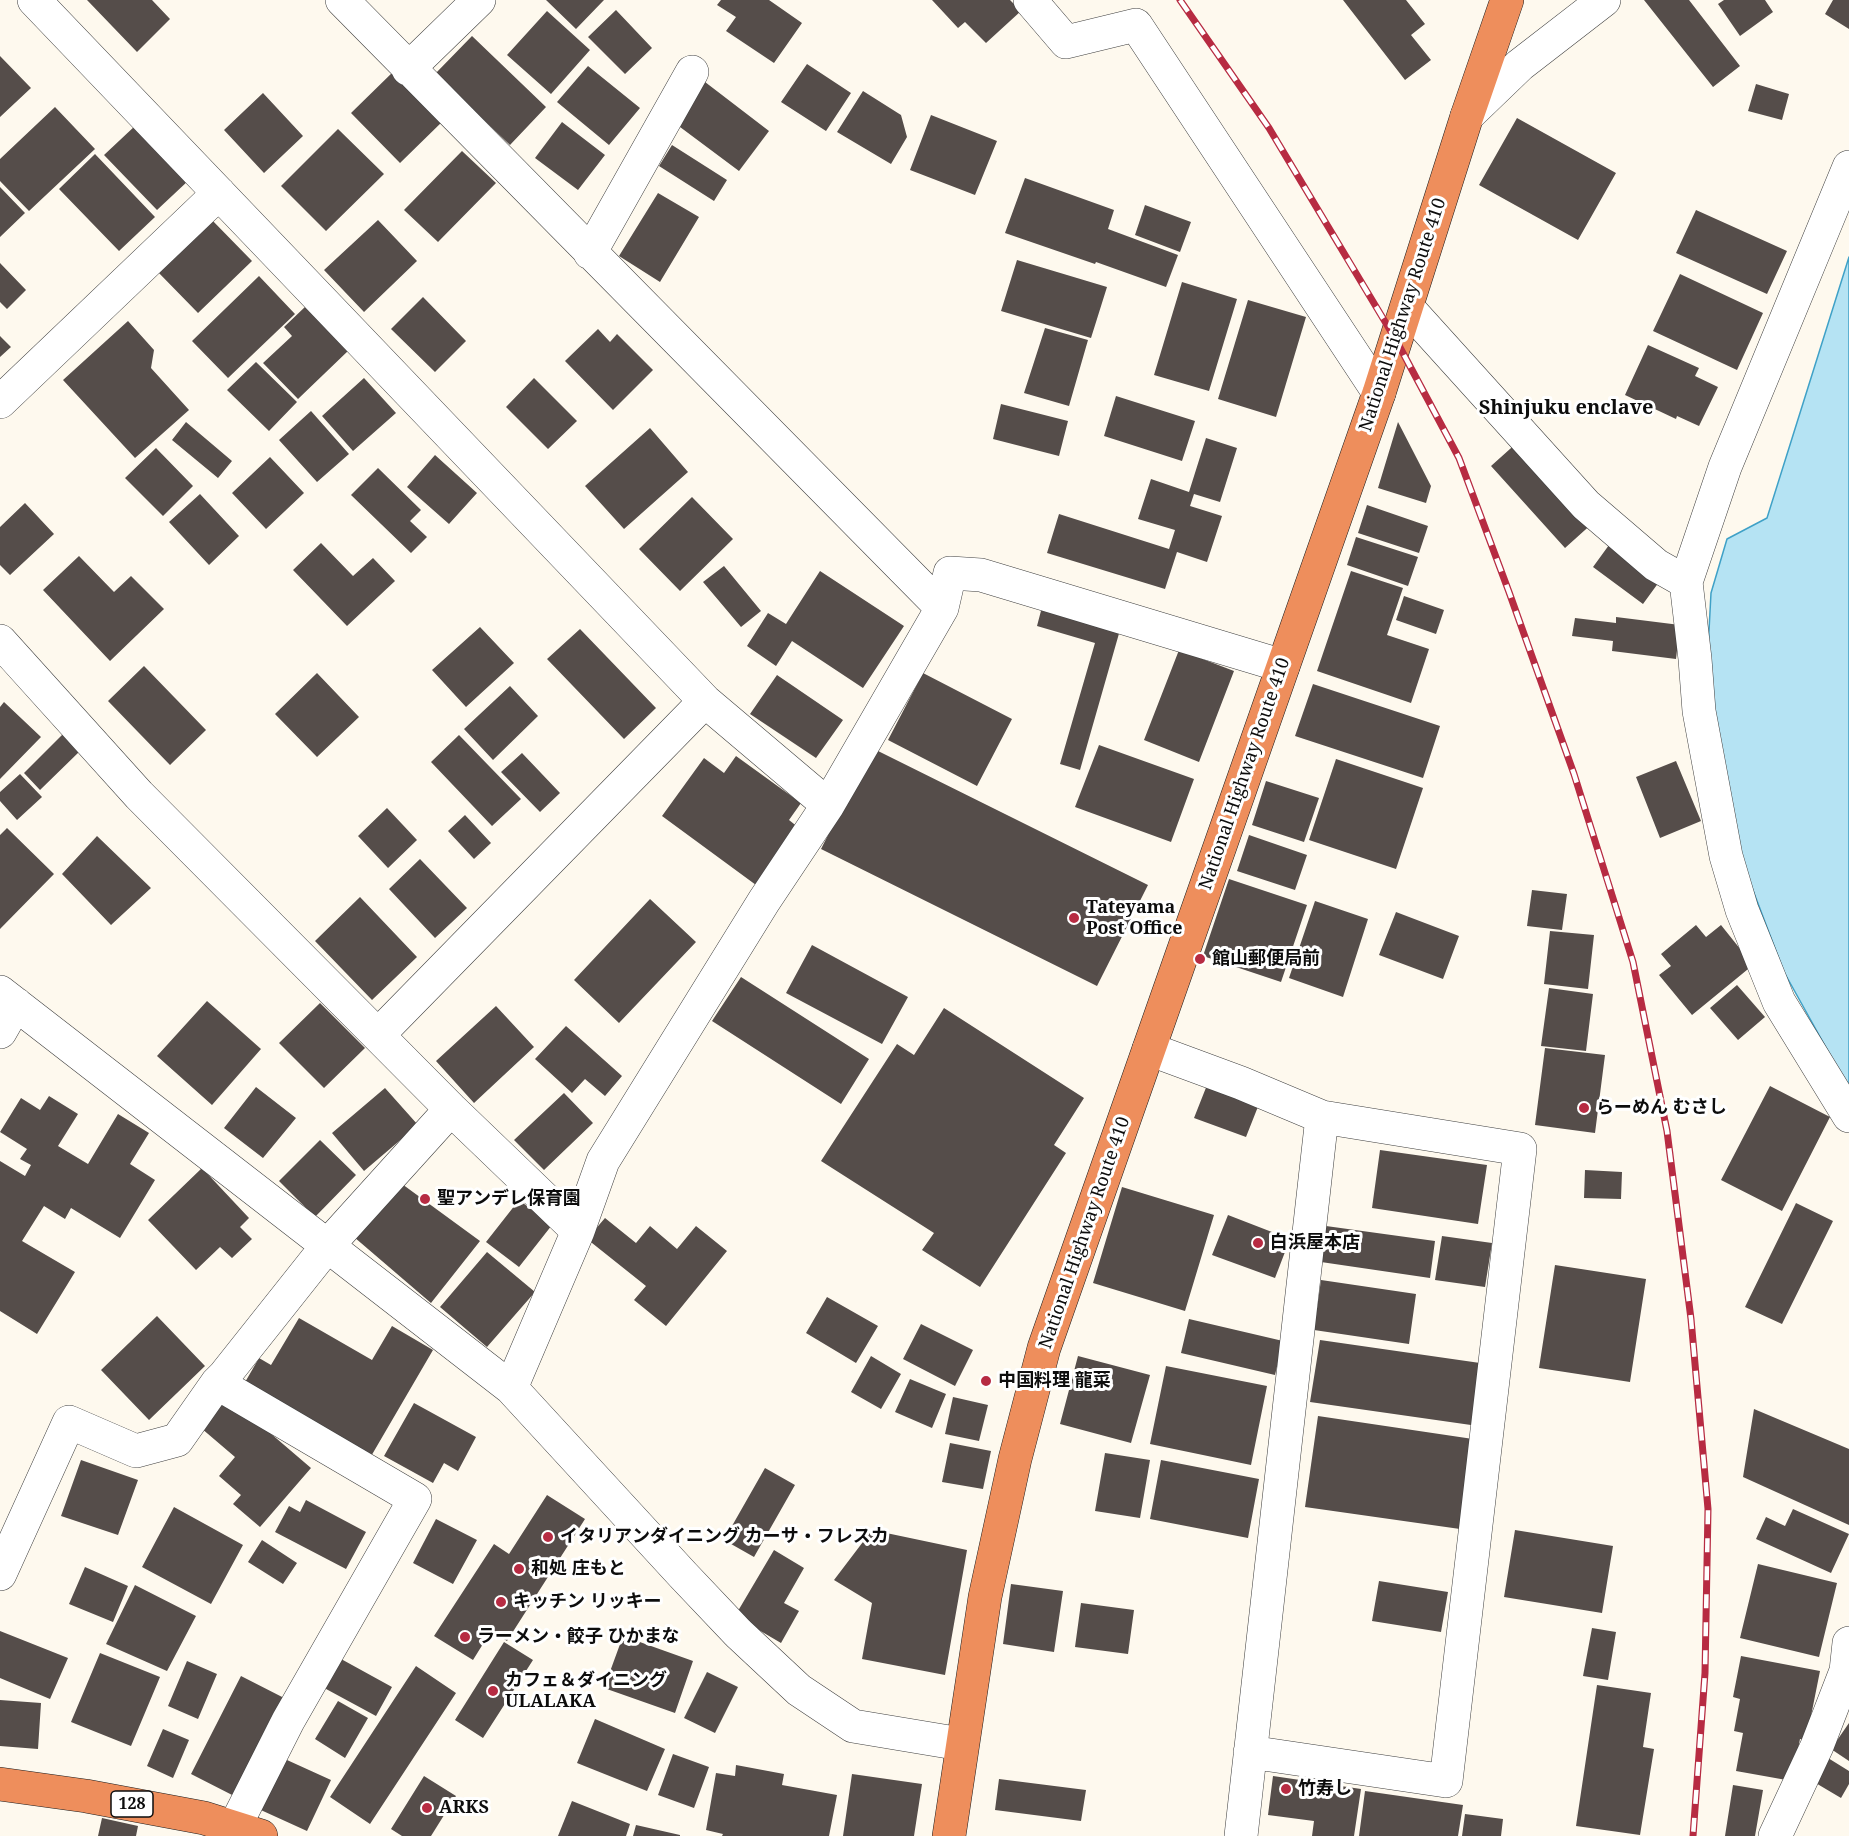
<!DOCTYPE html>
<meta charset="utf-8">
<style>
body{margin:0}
canvas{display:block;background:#fef9ee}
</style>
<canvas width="1849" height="1836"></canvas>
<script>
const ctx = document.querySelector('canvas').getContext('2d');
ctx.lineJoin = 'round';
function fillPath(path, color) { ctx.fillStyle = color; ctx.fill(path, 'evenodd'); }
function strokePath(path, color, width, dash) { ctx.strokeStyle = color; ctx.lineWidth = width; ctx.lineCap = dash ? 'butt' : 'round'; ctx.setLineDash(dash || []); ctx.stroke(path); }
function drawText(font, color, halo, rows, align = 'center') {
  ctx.font = font + ' "Noto Serif","Noto Sans JP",serif'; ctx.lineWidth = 6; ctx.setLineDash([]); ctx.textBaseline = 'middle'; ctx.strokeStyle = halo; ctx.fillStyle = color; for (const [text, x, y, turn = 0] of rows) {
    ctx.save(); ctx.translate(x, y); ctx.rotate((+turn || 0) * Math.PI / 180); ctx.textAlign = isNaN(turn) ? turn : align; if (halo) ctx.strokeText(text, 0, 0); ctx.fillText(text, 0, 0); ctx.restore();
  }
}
const water = new Path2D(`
 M1849 257V1089L1784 972 1743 864 1705 706 1711 593 1727 539 1767 518Z`);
const building = new Path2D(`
 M87 0H152L170 19 137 52Z
 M546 0H604L576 29Z
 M721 0H769L802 23 774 63 726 31 736 17 717 5Z
 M932 0H1010L1021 11 986 43 965 22 958 28Z
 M1343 0H1406L1425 24 1411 35 1431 60 1405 80Z
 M1644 0H1689L1740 66 1713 87Z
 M1724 0H1765L1773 12 1740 36 1718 4Z
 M1833 0H1849V29L1825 14Z
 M616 10 652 48 625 74 588 37Z
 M547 11 590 50 551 94 507 55Z
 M472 36 546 107 510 145 435 74Z
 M0 56 31 88 0 117Z
 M807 64 851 93 826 131 781 102Z
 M588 66 640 108 609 145 557 102Z
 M396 69 445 119 400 163 351 113Z
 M692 72 769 131 739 171 676 124Z
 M1756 84 1789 94 1782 120 1748 111Z
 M863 91 901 115 907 137 891 164 837 132Z
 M263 93 303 136 264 173 224 130Z
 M55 107 95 149 29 211 0 181V159Z
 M931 115 997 141 975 195 910 170Z
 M1517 118 1616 173 1578 240 1479 185Z
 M562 122 605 155 578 190 535 158Z
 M136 125 189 180 157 210 104 155Z
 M338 129 384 174 326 231 281 186Z
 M672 145 727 180 714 201 659 166Z
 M462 151 496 183 438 242 404 210Z
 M95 154 155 217 119 251 59 189Z
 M1025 178 1114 210 1108 229 1178 255 1166 287 1096 262 1095 264 1005 233Z
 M0 187 25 213 0 237Z
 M658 193 699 217 660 282 619 256Z
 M1145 205 1191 222 1180 252 1135 235Z
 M1696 210 1787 251 1767 294 1676 253Z
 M210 218 252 261 198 313 156 270Z
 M378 220 417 261 364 312 324 270Z
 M1017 260 1107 287 1091 338 1001 311Z
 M0 263 26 290 7 309 0 302Z
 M1680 274 1763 313 1737 370 1653 331Z
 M259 276 295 314 228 378 192 341Z
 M1182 282 1237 299 1209 391 1154 375Z
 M423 297 466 341 435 372 391 329Z
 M1248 300 1306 317 1276 417 1218 399Z
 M306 306 349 350 298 399 263 363 292 336 284 327Z
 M128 321 154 350 151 368 189 410 135 458 63 380Z
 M1045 328 1088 340 1069 406 1024 393Z
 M598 329 610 342 617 334 653 370 613 410 565 361Z
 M0 336 11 347 0 357Z
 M1648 345 1699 368 1695 376 1718 387 1699 426 1677 416 1676 419 1625 395Z
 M256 362 297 402 269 431 227 390Z
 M364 378 396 413 353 451 322 416Z
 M534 378 577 421 548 449 506 407Z
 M1116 396 1195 421 1182 461 1104 436Z
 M1001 404 1068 421 1059 456 993 439Z
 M311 411 349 454 317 482 279 440Z
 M186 422 232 461 218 478 172 440Z
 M1398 422 1431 486 1426 503 1378 488Z
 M650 428 688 472 624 529 585 486Z
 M1206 438 1237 448 1220 502 1194 494 1190 506 1222 516 1207 562 1177 552 1165 589 1047 553 1059 514 1169 549 1175 530 1138 519 1151 479 1189 492Z
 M1520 440 1595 521 1565 548 1491 466Z
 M156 448 193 486 163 516 125 478Z
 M435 455 477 493 449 524 407 487Z
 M270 457 304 493 266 529 232 493Z
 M378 468 421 510 410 521 427 537 411 553 351 495Z
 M200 494 239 536 209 565 169 522Z
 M692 497 733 539 680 591 639 549Z
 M25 503 54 534 10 575 0 565V527Z
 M1367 505 1428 526 1419 553 1358 533Z
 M1356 537 1418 557 1408 586 1347 565Z
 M321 543 353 576 373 558 395 581 347 626 293 570Z
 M1609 545 1659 582 1643 604 1593 567Z
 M79 556 114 592 131 576 164 609 110 661 43 590Z
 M724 566 761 611 741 627 703 582Z
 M820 571 904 626 863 688 792 641 776 666 747 646 768 613 786 624Z
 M1351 571 1403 588 1387 635 1429 649 1411 703 1317 671Z
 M1404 596 1444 610 1436 634 1396 620Z
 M1042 607 1120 630 1080 770 1060 764 1095 643 1037 626Z
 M1616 617 1680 625 1676 659 1612 651 1613 641 1572 636 1575 618 1616 623Z
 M480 627 514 663 466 707 432 670Z
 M580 629 656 708 624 739 547 659Z
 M1179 650 1234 671 1199 762 1144 740Z
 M144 666 206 730 170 765 108 701Z
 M317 673 359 717 317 757 275 714Z
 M923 673 1012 719 977 786 888 740Z
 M777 675 843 720 816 758 750 714Z
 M1313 684 1440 726 1423 778 1295 736Z
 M510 686 538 716 493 760 464 729Z
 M4 702 41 737 0 779V707Z
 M63 734 80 751 40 790 24 773Z
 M459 735 521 799 492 826 431 762Z
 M1099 745 1194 779 1171 842 1075 807Z
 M872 748 1148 885 1097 986 821 849Z
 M522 753 560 793 540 812 501 772Z
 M736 756 801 803 789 820 799 828 756 885 662 816 704 758 724 773Z
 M1336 759 1423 788 1396 869 1309 840Z
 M1676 761 1701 821 1660 838 1636 777Z
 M20 774 42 797 17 820 0 801V792Z
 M1266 781 1319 798 1304 842 1252 825Z
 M387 808 417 840 388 868 358 836Z
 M465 815 491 843 474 859 448 831Z
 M7 828 54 874 0 929V835Z
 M1249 835 1307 855 1295 890 1237 871Z
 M97 836 151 888 111 925 62 874Z
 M420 859 467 908 435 938 389 889Z
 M1229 879 1307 905 1281 982 1203 956Z
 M1532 890 1567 894 1562 930 1527 926Z
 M360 897 417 957 372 1000 315 941Z
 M650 899 696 942 619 1023 574 980Z
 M1315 901 1368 919 1343 997 1289 978Z
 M1396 912 1459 936 1443 979 1379 955Z
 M1696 925 1706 937 1721 925 1753 965 1692 1015 1659 975 1671 966 1661 954Z
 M1550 931 1594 935 1588 989 1544 984Z
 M812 945 908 997 882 1044 786 993Z
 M741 977 869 1059 841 1104 712 1021Z
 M1737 985 1765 1017 1738 1040 1710 1008Z
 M1549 988 1593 994 1586 1051 1541 1046Z
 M207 1001 261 1049 212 1105 157 1056Z
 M320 1003 365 1048 324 1088 279 1043Z
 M496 1006 534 1047 474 1103 436 1061Z
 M944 1008 1084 1098 1054 1145 1066 1153 980 1287 922 1250 934 1233 821 1161 897 1044 914 1055Z
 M566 1026 622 1076 605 1096 585 1079 572 1093 535 1059Z
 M1545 1048 1605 1055 1595 1133 1535 1125Z
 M1209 1080 1261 1099 1246 1137 1194 1118Z
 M1770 1086 1830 1117 1782 1211 1721 1180Z
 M256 1087 296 1118 263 1158 224 1128Z
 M385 1088 418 1125 364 1171 332 1133Z
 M564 1093 593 1123 544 1170 514 1140Z
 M49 1096 78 1114 58 1146 88 1164 118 1114 149 1133 130 1164 155 1180 120 1238 71 1208 65 1219 44 1206 22 1241 75 1272 37 1334 0 1311V1161L25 1176 31 1165 20 1159 27 1149 0 1132 21 1098 40 1110Z
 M320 1140 356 1175 315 1217 279 1181Z
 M1380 1150 1487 1165 1478 1224 1372 1208Z
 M202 1168 249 1218 240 1227 252 1239 232 1258 220 1247 196 1270 148 1220Z
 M1585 1170 1622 1172 1621 1199 1584 1198Z
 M402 1184 480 1241 431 1303 354 1237Z
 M1122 1187 1214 1215 1185 1311 1093 1283Z
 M519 1200 552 1225 519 1267 486 1242Z
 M1796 1203 1833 1221 1782 1324 1745 1307Z
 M1228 1215 1290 1239 1275 1278 1212 1255Z
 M605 1218 636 1243 650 1226 677 1249 696 1226 727 1251 666 1326 634 1300 646 1286 587 1239Z
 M1326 1226 1435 1241 1430 1278 1321 1262Z
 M1442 1236 1492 1243 1485 1287 1435 1280Z
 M487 1252 535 1292 487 1347 440 1307Z
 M1555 1265 1646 1279 1630 1382 1539 1368Z
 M1321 1280 1416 1294 1409 1344 1314 1330Z
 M827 1297 878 1326 856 1363 806 1333Z
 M157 1316 205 1366 149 1420 101 1370Z
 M299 1318 372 1360 392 1326 433 1350 370 1458 244 1384 259 1358 271 1365Z
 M1189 1319 1283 1341 1275 1375 1181 1353Z
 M921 1324 973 1350 955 1386 903 1359Z
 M1320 1340 1487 1364 1478 1426 1310 1402Z
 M871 1356 901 1374 881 1409 851 1392Z
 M1078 1356 1150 1375 1131 1443 1060 1424Z
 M1166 1366 1267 1386 1251 1465 1150 1444Z
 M910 1379 946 1394 932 1428 895 1412Z
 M228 1397 311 1468 260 1527 233 1504 241 1495 219 1476 235 1457 201 1428Z
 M953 1397 988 1405 979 1441 945 1434Z
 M414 1403 476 1437 458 1471 444 1463 433 1483 384 1456Z
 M1754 1409 1849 1449V1525L1743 1477Z
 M1318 1416 1473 1439 1460 1529 1305 1507Z
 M950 1443 991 1451 983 1489 942 1482Z
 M1105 1453 1150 1460 1140 1518 1095 1511Z
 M81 1460 138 1480 118 1535 61 1516Z
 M1161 1460 1259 1479 1248 1538 1150 1519Z
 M765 1468 795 1485 754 1557 724 1540Z
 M547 1495 585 1519 507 1641 491 1631 473 1660 434 1636 494 1544 509 1554Z
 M306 1500 366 1532 346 1569 275 1532 289 1506 300 1512Z
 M174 1507 243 1545 211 1604 142 1567Z
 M1793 1509 1849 1534 1831 1573 1756 1539 1766 1517 1785 1526Z
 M436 1519 477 1540 453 1584 413 1563Z
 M872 1530 967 1550 945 1675 862 1659 872 1603 834 1580Z
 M1515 1530 1613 1546 1602 1613 1504 1597Z
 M262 1540 297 1563 283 1584 248 1562Z
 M774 1550 804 1568 784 1603 799 1611 781 1643 735 1616Z
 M1758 1564 1837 1583 1819 1657 1740 1638Z
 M85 1567 128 1586 113 1622 69 1604Z
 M1379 1581 1448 1592 1441 1632 1372 1621Z
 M1011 1584 1063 1591 1054 1652 1003 1644Z
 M135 1585 196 1616 167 1671 106 1644Z
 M1081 1603 1134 1610 1128 1654 1075 1647Z
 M1592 1628 1616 1632 1608 1680 1583 1676Z
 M0 1631 68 1658 50 1699 0 1678Z
 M623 1636 693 1661 675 1713 604 1688Z
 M504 1642 533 1660 483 1738 455 1720Z
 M100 1653 160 1677 131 1746 71 1722Z
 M332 1654 392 1687 376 1716 315 1683Z
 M1741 1656 1820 1671 1811 1716V1741L1800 1739 1792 1781 1736 1771 1743 1733 1734 1731 1740 1699 1733 1697Z
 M187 1661 217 1674 198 1719 168 1706Z
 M416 1666 456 1693 370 1824 330 1797Z
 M707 1672 738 1687 715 1733 684 1718Z
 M241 1676 288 1700 238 1798 191 1774Z
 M1597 1685 1651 1693 1643 1747 1654 1749 1640 1835 1576 1826Z
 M0 1700 41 1703 38 1749 0 1746Z
 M338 1701 368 1718 345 1758 315 1739Z
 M595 1719 665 1749 647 1791 577 1763Z
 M1849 1723V1761L1831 1749Z
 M163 1729 189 1740 173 1778 147 1766Z
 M673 1754 709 1767 694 1808 658 1795Z
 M276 1755 331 1780 307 1831 252 1806Z
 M1828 1758 1849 1771V1784L1841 1798 1814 1782Z
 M736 1765 784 1774 782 1785 837 1795 829 1836H722L723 1834 706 1830 716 1773 735 1776Z
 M852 1774 922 1784 914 1836H843Z
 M424 1776 456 1796 431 1836H402L391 1829Z
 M1273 1776 1361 1789 1354 1836H1312L1314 1821 1268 1815Z
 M999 1779 1086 1790 1081 1821 995 1810Z
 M1733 1785 1763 1790 1755 1836H1725Z
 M1365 1791 1463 1805 1458 1836H1359Z
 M572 1801 630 1824 626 1836H558Z
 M1465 1814 1503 1819 1501 1836H1462Z
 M102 1818 138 1826 136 1836H98Z
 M636 1825 680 1835V1836H633Z`);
const minor = new Path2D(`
 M34 0 705 701 828 805
 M342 0 942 608
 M1030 0 1066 42 1136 25 1379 393
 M408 69 479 0
 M1467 116 1520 65 1604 0
 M1849 167 1725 467 1686 582 1695 659 1699 711 1726 856 1742 910 1779 1002 1849 1116
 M590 253 692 72
 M1407 307 1586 505 1656 565 1686 582
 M0 402 219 193
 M0 641 139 795 451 1109 578 1231
 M0 992 511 1388 683 1575 738 1633 799 1690 853 1726 961 1744
 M0 1032 16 1004
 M378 1035 705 701
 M1149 1049 1241 1083 1322 1117 1520 1149 1446 1781 1250 1752
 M217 1383 415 1499 288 1721 234 1828
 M511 1388 578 1231 603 1161 764 901 828 805 942 608 950 573 981 575 1283 666
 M0 1574 69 1422 136 1451 177 1440 217 1383 224 1376 328 1245 451 1109
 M1241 1836 1322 1117
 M1775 1836 1817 1746 1846 1671 1849 1643`);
const highway = new Path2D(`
 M0 1784 86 1796 204 1818 261 1836
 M949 1836 985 1597 1015 1459 1044 1348 1379 393 1467 116 1507 0`);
const rail = new Path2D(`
 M1180 0 1269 128 1396 340 1459 458 1509 592 1574 774 1633 962 1667 1131 1691 1319 1708 1509 1705 1673 1693 1836`);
const markers = [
 [1074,918,6,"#b72b42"],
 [1200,959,6,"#b72b42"],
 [1584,1108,6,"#b72b42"],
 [425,1199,6,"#b72b42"],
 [1258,1243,6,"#b72b42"],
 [986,1381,6,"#b72b42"],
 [548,1537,6,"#b72b42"],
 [519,1569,6,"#b72b42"],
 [501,1602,6,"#b72b42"],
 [465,1637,6,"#b72b42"],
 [493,1691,6,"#b72b42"],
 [1286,1789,6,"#b72b42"],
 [427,1808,6,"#b72b42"]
];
const shields = [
 [132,1804,42]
];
const shieldNames = [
 ["128",132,1804]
];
const streetNames = [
 ["National Highway Route 410",1403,315,-72],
 ["National Highway Route 410",1245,774,-71],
 ["National Highway Route 410",1085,1233,-71]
];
const poiNames = [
 ["Tateyama",1086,908],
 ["Post Office",1086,929],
 ["館山郵便局前",1212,959],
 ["らーめん むさし",1596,1108],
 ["聖アンデレ保育園",437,1199],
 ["白浜屋本店",1270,1243],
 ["中国料理 龍菜",998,1381],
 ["イタリアンダイニング カーサ・フレスカ",560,1537],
 ["和処 庄もと",531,1569],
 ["キッチン リッキー",513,1602],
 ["ラーメン・餃子 ひかまな",477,1637],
 ["カフェ＆ダイニング",505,1681],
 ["ULALAKA",505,1702],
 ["竹寿し",1298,1789],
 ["ARKS",439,1808]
];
const neighbourhoodNames = [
 ["Shinjuku enclave",1566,408]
];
fillPath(water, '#b5e3f3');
strokePath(water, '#3fa1c7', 1.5);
fillPath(building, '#554d4a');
strokePath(minor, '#404040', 34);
strokePath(highway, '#1e1e1e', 34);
strokePath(minor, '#fff', 33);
strokePath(highway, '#ee8e5c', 33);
strokePath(rail, '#b72b42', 7);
strokePath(rail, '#fff', 4.5, [14]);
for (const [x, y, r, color] of markers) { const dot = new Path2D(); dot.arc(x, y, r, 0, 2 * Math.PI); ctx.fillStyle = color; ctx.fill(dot); strokePath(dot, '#fff', 2); }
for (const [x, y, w] of shields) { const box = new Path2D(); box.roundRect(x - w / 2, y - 13, w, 26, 4.5); ctx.fillStyle = '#fff'; ctx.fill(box); strokePath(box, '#0d0d0d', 1.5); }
drawText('bold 16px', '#0d0d0d', null, shieldNames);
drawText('18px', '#0d0d0d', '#fff', streetNames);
drawText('bold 18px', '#0d0d0d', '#fff', poiNames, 'left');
drawText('bold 20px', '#0d0d0d', '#fff', neighbourhoodNames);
</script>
